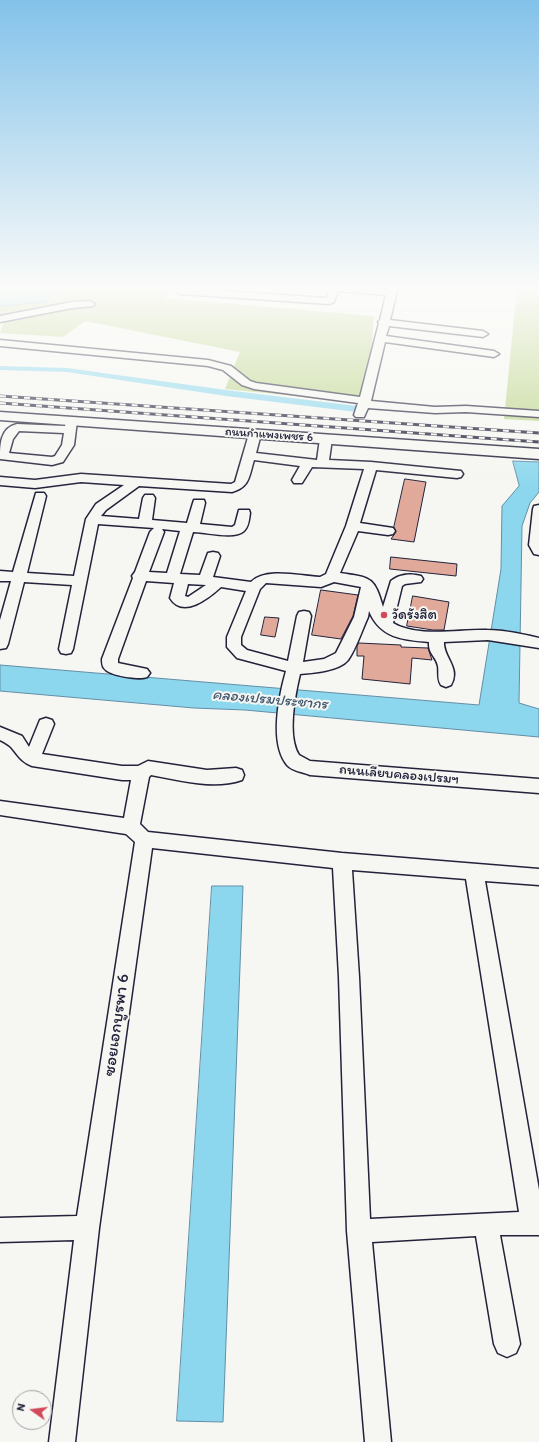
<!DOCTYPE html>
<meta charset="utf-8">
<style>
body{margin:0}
#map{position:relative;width:539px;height:1442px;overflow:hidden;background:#f6f6f2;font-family:Itim,sans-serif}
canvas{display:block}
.north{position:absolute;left:12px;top:1390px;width:40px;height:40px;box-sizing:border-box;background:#f6f6f2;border:1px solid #a1a1a9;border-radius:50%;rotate:284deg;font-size:11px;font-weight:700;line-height:16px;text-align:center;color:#22223b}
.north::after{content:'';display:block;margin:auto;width:14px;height:18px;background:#d1495b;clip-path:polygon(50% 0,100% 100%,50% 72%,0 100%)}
</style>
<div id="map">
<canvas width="539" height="1442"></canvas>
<div class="north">N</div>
</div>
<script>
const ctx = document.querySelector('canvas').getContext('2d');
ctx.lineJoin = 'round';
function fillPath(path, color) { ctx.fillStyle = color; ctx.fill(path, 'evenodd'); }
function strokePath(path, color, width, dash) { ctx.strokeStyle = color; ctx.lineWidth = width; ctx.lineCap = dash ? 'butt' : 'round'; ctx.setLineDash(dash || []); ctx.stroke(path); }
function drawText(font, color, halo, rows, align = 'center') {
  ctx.font = font + ' Itim,"Playpen Sans Thai",sans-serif'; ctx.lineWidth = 4; ctx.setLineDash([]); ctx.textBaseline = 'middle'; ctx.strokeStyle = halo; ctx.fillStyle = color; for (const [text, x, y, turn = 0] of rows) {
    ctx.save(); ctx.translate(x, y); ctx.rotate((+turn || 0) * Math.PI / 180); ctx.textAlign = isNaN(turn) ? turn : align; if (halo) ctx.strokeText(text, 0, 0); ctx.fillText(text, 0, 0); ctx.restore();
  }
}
const green = new Path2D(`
 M55 287H171L165 298 374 316 367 403 225 389 240 352 85 321 63 337 0 333 6 314H0V306L47 302Z
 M517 287H539V421L504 419Z`);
const water = new Path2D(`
 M0 287H55L47 302 0 306Z
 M513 461 539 462V492L530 503 522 526 519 703 539 709V737L245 710 194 708 0 691V665L479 705 501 569 502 506 519 486Z
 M212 886H243L223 1422 177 1421Z`);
const canal = new Path2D(`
 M0 366 67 368 226 390 357 406 361 409 357 412 226 396 67 372 0 370Z`);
const building = new Path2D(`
 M405 479 426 482 414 542 391 539 396 532 394 527Z
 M391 557 457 564 456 576 390 569Z
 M321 590 358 595 353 616 341 639 312 635Z
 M413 596 449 602 444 630H433L407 626Z
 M265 617 279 618 275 637 261 635Z
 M359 643 401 645V647L428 648 432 660 412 658 410 684 362 679 364 656H357V647Z`);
const minor = new Path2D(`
 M330 287H355L388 290V287H398L390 320 483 331 488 334 483 337 389 326 386 336 494 351 499 354 494 357 385 342 371 401 435 407 466 406 539 411V417L466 412 435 413 368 408 364 417H356L354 415 358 403 254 389 242 385 223 370 208 366 0 346V340L208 360 231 366 250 381 256 383 360 397 379 323 378 322 380 320 386 295 338 291 334 302 329 304 180 294 175 291 180 288 327 298Z
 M90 301 95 304 93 306 72 308 0 322V316L72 302Z
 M71 418 75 419 77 421 74 445 63 462 52 465 0 459C0 445 0 428 17 424L65 426 67 419ZM19 431 64 433 62 445 55 456 52 457 9 453 13 439Z
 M255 430 259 432 261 434 256 453 317 460 320 439 322 436H330L332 439 329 460 371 462 461 471 463 474 461 477 457 478 376 470 360 523 393 528 395 531 393 534 388 535 358 531 340 573C371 578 374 576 383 607L391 581C399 574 411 573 421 576L423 579 421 582 405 584 402 586 393 623C418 638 459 629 487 630 504 630 522 634 539 638V648L488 640 444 642C443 657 461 668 451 685L446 687 441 685C437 679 439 673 438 666 436 656 428 654 429 642 403 640 380 638 369 611L368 617C362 630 356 649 348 660 339 671 313 673 300 674 295 695 287 736 299 755L310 761 539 779V793L310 775C303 772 292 771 287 765 269 743 279 696 286 671L237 658 227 647V637L246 591 221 587C209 598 183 619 170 598L174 583 146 581 118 659V663L147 669 150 673 147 677C139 680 109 676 104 668 102 666 102 662 102 659L133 578 132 576 135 572 150 532 154 528 98 524 73 649 71 653 66 654 61 653 59 649 72 585 24 582 8 644 6 648 0 649V620L11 581H0V571L13 572 36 493H44L46 496 27 573 74 576 86 519 96 504 124 485 81 482 35 488 0 485V477L35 480 81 474 231 484 235 482 249 434 251 432ZM254 460 300 466 292 480 294 483H302L312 467 364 469 346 526 326 574 320 577C301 576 265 567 251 582L213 577 220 556 218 553 213 552 208 553 200 575 180 574 193 532C205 532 235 540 244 531 249 526 249 519 250 513L249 510H239L235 525 232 527 200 524 205 503 204 500H194L193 503 187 523 152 520 155 498 153 495H145L143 498 139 519 101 516 106 510 139 486 232 492C250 487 249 476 254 460ZM162 529 180 531 167 573 149 572 164 532ZM334 582 361 587 354 617 336 653 324 659 303 662 311 616 309 612 304 611 299 612 297 616 288 661 247 650 241 645V637L260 589 266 583 321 587ZM188 584 206 585 188 597 185 596Z
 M539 505V555L534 554 529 545 533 509 534 506Z
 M46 718 52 720 54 724 42 754 122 766H138L148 761 207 770 236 768 242 770 244 775 242 780C213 790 180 780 151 775L149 777 140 824 148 832 342 853 539 869V885L485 881 539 1190V1235H500L520 1344 516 1353 507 1357 498 1353 494 1344 476 1236 372 1242 391 1442H365L347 1231 339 977 333 868 152 848 99 1228 75 1442H49L74 1240 0 1242V1218L77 1216 135 842 126 834 0 815V801L124 818 131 780H122L32 766C21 762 18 755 11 747 8 744 4 742 0 740V727L22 736 29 747 40 720ZM352 870 466 879 519 1212 370 1219 359 977Z`);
const major = new Path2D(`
 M0 412 539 449V459L0 420Z`);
const rail = new Path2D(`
 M0 396 539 433
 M0 403 539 442`);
const markers = [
 [384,615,4,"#d1495b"]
];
const farStreetnames = [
 ["ถนนกำแพงเพชร 6",269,435,4]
];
const poiNames = [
 ["วัดรังสิต",392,615]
];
const streetNames = [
 ["ถนนเลียบคลองเปรมฯ",399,775,5]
];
const waterNames = [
 ["คลองเปรมประชากร",270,700,5]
];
const nearStreetnames = [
 ["ซอยเอกบูรพา 6",117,1025,-82]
];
fillPath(green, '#bdd58b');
fillPath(water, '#8cd7ed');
strokePath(water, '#628fa6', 1);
fillPath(canal, '#8cd7ed');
fillPath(building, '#e1a99a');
strokePath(building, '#22223b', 1);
strokePath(minor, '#22223b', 3);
strokePath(major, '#22223b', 3);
fillPath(minor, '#f6f6f2');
fillPath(major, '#f6f6f2');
strokePath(rail, '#22223b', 3);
strokePath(rail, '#f6f6f2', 2, [6]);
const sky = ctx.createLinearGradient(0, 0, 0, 489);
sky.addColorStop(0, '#83c2ea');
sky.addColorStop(0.59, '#fbfbf9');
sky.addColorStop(1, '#fbfbf900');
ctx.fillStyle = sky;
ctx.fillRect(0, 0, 539, 489);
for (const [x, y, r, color] of markers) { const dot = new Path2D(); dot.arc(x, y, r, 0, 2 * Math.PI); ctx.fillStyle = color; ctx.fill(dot); strokePath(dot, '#f6f6f2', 1.5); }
drawText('12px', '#22223b', '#f6f6f2', farStreetnames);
drawText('14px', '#22223b', '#f6f6f2', poiNames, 'left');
drawText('14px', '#22223b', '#f6f6f2', streetNames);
drawText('italic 15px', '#425870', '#f6f6f2', waterNames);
drawText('17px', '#22223b', '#f6f6f2', nearStreetnames);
</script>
